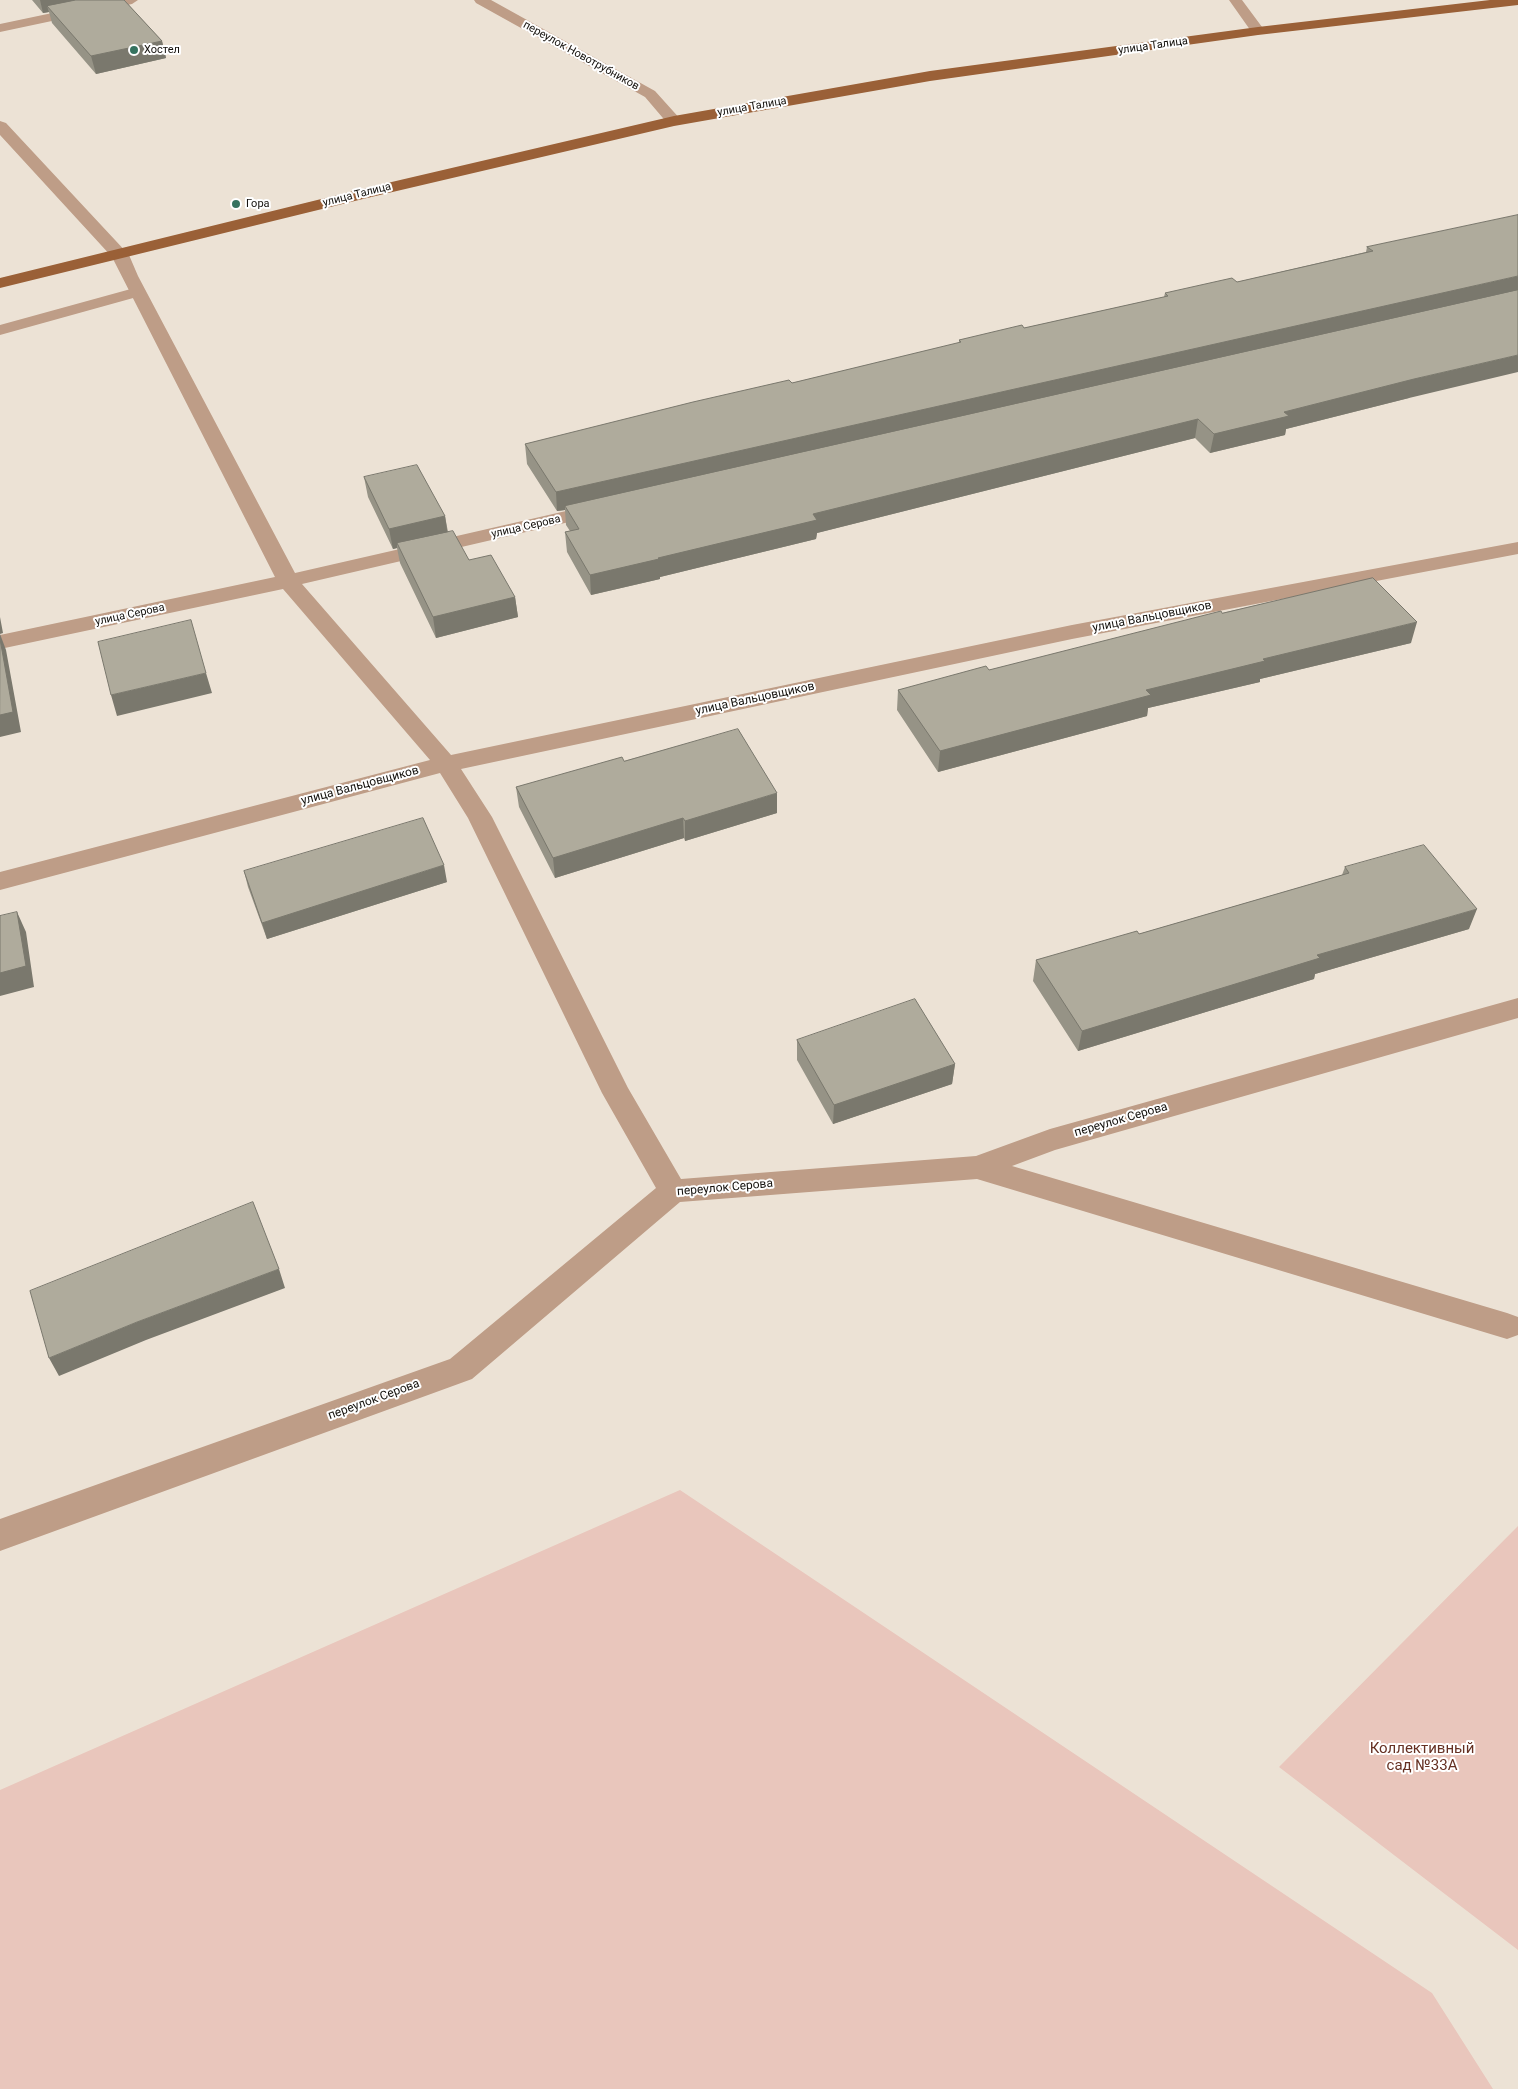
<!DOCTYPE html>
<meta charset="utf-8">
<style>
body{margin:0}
canvas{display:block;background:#ece2d5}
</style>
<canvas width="1518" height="2089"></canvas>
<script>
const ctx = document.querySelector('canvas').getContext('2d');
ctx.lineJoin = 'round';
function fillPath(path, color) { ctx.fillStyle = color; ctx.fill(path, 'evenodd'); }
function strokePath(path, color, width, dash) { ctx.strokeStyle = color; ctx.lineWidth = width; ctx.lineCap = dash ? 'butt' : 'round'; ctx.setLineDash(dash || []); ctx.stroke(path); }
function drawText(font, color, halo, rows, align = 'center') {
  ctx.font = font + ' Roboto,sans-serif'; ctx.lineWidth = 4; ctx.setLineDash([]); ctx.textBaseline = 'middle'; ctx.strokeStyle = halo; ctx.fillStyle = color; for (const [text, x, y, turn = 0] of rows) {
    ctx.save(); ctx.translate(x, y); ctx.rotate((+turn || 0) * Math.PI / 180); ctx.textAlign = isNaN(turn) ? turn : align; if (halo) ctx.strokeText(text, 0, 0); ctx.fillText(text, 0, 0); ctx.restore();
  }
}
const green = new Path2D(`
 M680 1490 1432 1993 1493 2089H0V1790Z
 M1518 1526V1950L1279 1767Z`);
const lane = new Path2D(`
 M114 0H138L132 4 0 32V24Z
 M1229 0H1242L1265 31 1263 34H1253Z
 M138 287 144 289 146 292 144 295 0 335V325Z`);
const street = new Path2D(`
 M474 0H491L655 91 682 121 680 124H668L645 97 476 3Z
 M0 121 6 123 129 255 138 276 295 573 601 503 608 505 611 509 608 513 302 584 451 755 1072 625 1518 542V554L1072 639 461 769 492 817 628 1088 681 1179 976 1156 1050 1129 1518 998V1018L1055 1150 1012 1166 1507 1313 1518 1317V1335L1507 1339 977 1179 680 1202 472 1379 0 1551V1519L450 1359 656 1188 602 1093 468 818 440 773 0 890V872L430 760 283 589 0 649V635L275 577 112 257 0 135Z`);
const primary = new Path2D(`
 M1490 0H1518V5L1258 35 930 81 674 126 367 198 0 288V278L366 188 674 116 930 71 1258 27Z`);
const wall = new Path2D(`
 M32 0H124L162 41 166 58 96 74 52 23 49 12 43 13Z
 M1518 215 1409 398 1286 429 1285 435 1210 453 1195 438 817 533 816 539 660 577V579L591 595 567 552 565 532 570 531 566 525 565 510 557 511 527 464 525 444 792 383 959 343V340L1024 328 1164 297 1165 293 1237 282 1366 252 1367 247Z
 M364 477 445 516 448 532 469 560 515 597 518 617 436 638 400 563 397 548 393 549 368 497Z
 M1222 613 1411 643 1260 679V682L1148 708 1147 716 938 772 897 710 898 690 989 670Z
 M624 761 777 813 685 841 684 838 555 878 519 807 516 787Z
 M1345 867 1469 929 1315 974 1314 979 1078 1051 1033 981 1036 960 1139 934 1342 875Z
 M244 871 447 882 267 939 248 887Z
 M797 1040 955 1064 952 1084 833 1124 797 1060Z`);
const shadedWall = new Path2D(`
 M40 0H105L47 6 49 12 43 13Z
 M162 41 166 58 96 74 91 56Z
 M1518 276V292L565 506V510L557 511 556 492Z
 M1518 355V372L1409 398 1286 429 1285 435 1210 453 1214 434 1284 412 1414 379Z
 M1198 419 1195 438 817 533 816 539 660 577V579L591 595 590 575 658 558 813 514Z
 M445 516 448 536 397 543V548L393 549 389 529Z
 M515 597 518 617 436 638 433 617Z
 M0 617 3 633 0 634Z
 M1417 622 1411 643 1260 679V682L1148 708 1147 716 938 772 940 751 1146 690 1263 659Z
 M0 634 6 650 21 732 0 737Z
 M206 673 212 693 117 716 111 695Z
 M777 793V813L685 841V821Z
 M683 818 684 838 555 878 553 858Z
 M444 865 447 882 267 939 262 923Z
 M1477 909 1469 929 1315 974 1314 979 1078 1051 1082 1031 1317 955Z
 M17 912 26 932 34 987 0 996V973Z
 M955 1064 952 1084 833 1124 834 1105Z
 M279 1269 285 1288 146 1340 59 1376 49 1358 137 1322Z`);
const building = new Path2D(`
 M76 0H124L162 41 91 56 47 6Z
 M1518 215V276L556 492 525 444 693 402 789 380 792 383 961 342 959 340 1022 325 1024 328 1168 296 1165 293 1232 278 1237 282 1373 251 1367 247Z
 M1518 290V355L1414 379 1284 412 1289 416 1214 434 1198 419 813 514 817 520 658 558 659 559 590 575 565 532 579 529 565 506Z
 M417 465 445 516 389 529 364 477Z
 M453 531 469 560 491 555 515 597 433 617 397 543Z
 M1373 578 1417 622 1263 659 1265 661 1146 690 1151 695 940 751 898 690 986 666 989 670 1221 611 1222 613Z
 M191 620 206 673 111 695 98 642Z
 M0 639 13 712 0 715Z
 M738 729 777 793 685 821 683 818 553 858 516 787 622 757 624 761Z
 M423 818 444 865 262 923 244 871Z
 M1424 845 1477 909 1317 955 1320 958 1082 1031 1036 960 1137 931 1139 934 1349 873 1345 867Z
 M17 912 26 966 0 973V916Z
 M915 999 955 1064 834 1105 797 1040Z
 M253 1202 279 1269 137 1322 49 1358 30 1291Z`);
const markers = [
 [134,50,5,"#35725f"],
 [236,204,5,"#35725f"]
];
const farStreetnames = [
 ["улица Талица",1153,46,-8],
 ["переулок Новотрубников",581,56,29],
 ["улица Талица",752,107,-10],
 ["улица Талица",357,195,-14],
 ["улица Серова",526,527,-13],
 ["улица Серова",130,615,-12]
];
const farPoinames = [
 ["Хостел",144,50],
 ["Гора",246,204]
];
const streetNames = [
 ["улица Вальцовщиков",1152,617,-11],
 ["улица Вальцовщиков",755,699,-12],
 ["улица Вальцовщиков",360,786,-15],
 ["переулок Серова",1121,1120,-16],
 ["переулок Серова",725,1188,-5],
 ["переулок Серова",374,1400,-20]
];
const nearParknames = [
 ["Коллективный",1422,1749],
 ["сад №33А",1422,1766]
];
fillPath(green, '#e9c6bc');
fillPath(lane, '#be9d87');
fillPath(street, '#be9d87');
fillPath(primary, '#9a6037');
fillPath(wall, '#969386');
fillPath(shadedWall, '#7a786d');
fillPath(building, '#afab9c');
strokePath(building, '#7a786d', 1);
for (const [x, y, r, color] of markers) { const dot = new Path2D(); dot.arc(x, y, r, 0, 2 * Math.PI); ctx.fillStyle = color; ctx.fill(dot); strokePath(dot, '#fff', 2); }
drawText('11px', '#13100c', '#fff', farStreetnames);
drawText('11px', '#13100c', '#fff', farPoinames, 'left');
drawText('12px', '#13100c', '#fff', streetNames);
drawText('15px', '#653022', '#fff', nearParknames);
</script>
